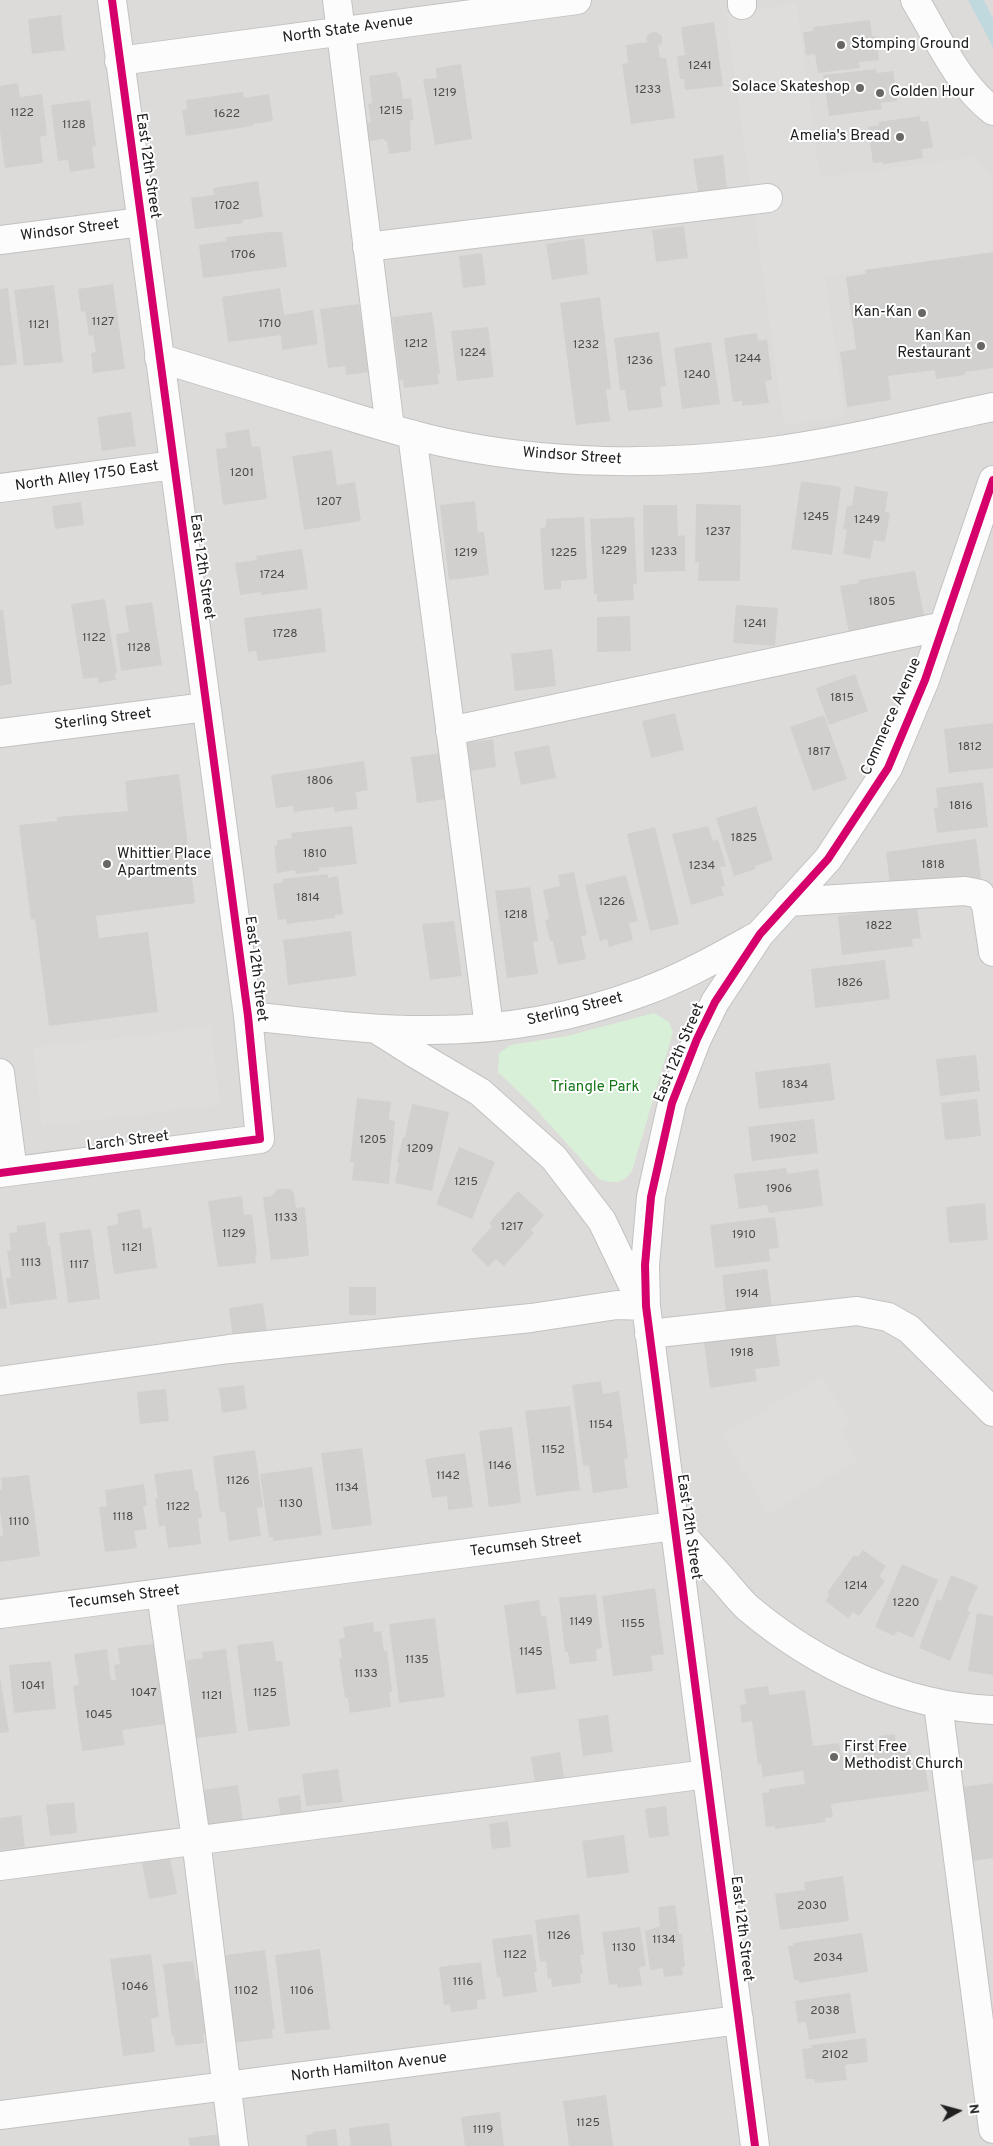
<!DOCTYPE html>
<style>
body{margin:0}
#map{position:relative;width:993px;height:2146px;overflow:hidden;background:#edebe9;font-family:Overpass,sans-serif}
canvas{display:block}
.north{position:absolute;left:933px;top:2086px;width:50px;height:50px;-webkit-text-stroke:4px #fff;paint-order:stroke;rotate:83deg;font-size:14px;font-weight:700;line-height:20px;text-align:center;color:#202020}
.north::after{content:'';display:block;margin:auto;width:18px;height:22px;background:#202020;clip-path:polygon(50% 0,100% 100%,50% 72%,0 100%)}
</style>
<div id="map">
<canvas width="993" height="2146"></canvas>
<div class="north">N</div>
</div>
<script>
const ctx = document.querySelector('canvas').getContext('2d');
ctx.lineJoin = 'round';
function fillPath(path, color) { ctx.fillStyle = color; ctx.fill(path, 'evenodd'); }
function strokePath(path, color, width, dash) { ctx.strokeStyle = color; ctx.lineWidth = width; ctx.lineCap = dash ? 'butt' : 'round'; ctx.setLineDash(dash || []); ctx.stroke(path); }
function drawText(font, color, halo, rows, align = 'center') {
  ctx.font = font + ' Overpass,sans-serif'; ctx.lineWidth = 4; ctx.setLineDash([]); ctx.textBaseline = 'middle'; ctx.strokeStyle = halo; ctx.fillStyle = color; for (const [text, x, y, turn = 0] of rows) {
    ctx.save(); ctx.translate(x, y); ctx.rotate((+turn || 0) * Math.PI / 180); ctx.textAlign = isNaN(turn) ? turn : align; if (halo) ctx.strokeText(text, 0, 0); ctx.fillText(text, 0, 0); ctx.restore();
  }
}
const residential = new Path2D(`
 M0 0H993V2146H0Z`);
const park = new Path2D(`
 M654 1013 669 1022 673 1032 632 1171C623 1184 613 1184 599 1179L532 1105 498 1072 499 1053 511 1045 567 1036Z`);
const parking = new Path2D(`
 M796 4 820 178 975 157 993 178V252L825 276 845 416 784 425 726 14Z
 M211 1027 220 1105 42 1126 33 1048Z
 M822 1376 850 1423 840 1429 858 1460 769 1514 722 1435Z`);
const water = new Path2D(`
 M968 0H984L993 19V47Z`);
const building = new Path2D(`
 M61 15 65 50 32 54 28 19Z
 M870 20 872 36H876L879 60 859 62 860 68 818 73 815 54 806 55 803 32 813 31V27Z
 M714 22 723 86 685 90 684 79H680L677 56 685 55 681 27Z
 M656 32 662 36V43L658 46 660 58H666L675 118 631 124 622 64 628 63 626 45 647 42 646 38 650 33Z
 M461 64 472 139 435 145 423 79 437 78 436 68Z
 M876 69 877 73 893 71 897 101 881 103 882 109 829 116 823 75Z
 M397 72 398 78 400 77 403 99 411 98 414 120 410 121 411 151 389 154 387 141H385L384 139 369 141 367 123H371L368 104 372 103 369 76Z
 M18 83 20 97 42 94 47 135 40 137 43 163 5 168 0 131V86Z
 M243 92 244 98 269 94 273 121 253 124V126L186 136 182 110 187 109 186 100Z
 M90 100 96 146 92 147 95 168 70 172 68 160 58 161 51 105Z
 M920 116 921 122 928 121 933 148 922 149 923 158 883 164 882 162 873 163 868 127 879 125 878 122Z
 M723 155 727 188 698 192 693 159Z
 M258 181 263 217 242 220 243 223 195 229 191 198 214 195 213 188Z
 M684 226 688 258 656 262 652 230Z
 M270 232H282L287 267 203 278 199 245 226 241V237Z
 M584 238 588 274 552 280 546 244Z
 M993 252V368L965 372V375L936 379 935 370 888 376 891 400 847 407 840 352 856 349 846 277 866 274 865 270Z
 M482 253 486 285 463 288 459 256Z
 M113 284 125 369 93 373 91 353 96 352 93 335 89 336 85 311 81 312 78 289Z
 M54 285 63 362 24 366 14 290Z
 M8 288 17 364 0 366V289Z
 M280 288 284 315 313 310 318 344 282 350 281 335 228 342 222 297Z
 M600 297 611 389H606L610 421 576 425 560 303Z
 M359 304 369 372 346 375 345 366 328 368 320 309Z
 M432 312 440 374H437L439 384 404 388 403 379 400 380 392 317Z
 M488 327 494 377 457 381 451 331Z
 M659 332 666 386 660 387 663 407 628 411 625 390H620L614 338Z
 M757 333 758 341 767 339 772 380 765 381 769 403 742 406V401L733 402 724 338Z
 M711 342 720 404 682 409 674 348Z
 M131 412 136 446 102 451 97 417Z
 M249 429 252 447 260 446 267 499 223 505 216 449 227 448 225 433Z
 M332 450 337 485 355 482 361 521 304 530 292 456Z
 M801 481 841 487 832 555 791 549Z
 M855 486 888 492 885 512 890 513 885 542 874 540 870 559 843 554 847 530 843 529 847 506H852Z
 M475 501 478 532H484L489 575 449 580 440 505Z
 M81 502 84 525 55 529 52 506Z
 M696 504 741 505 740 581H698L699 562H695Z
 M643 505H677L678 536 685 535V571L644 572Z
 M584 517 587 579 561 581V589L544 590 540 528 546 527V519Z
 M634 517 637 584H633L634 600 597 602V594H594L590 519Z
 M302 549 308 589 261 595V592L240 595 235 563 257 560 256 556Z
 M915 571 925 620 849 633 840 586 859 583 858 580Z
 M105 599 117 673 115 674 116 680 98 683V677L83 679 71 604Z
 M152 602 162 665 121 671 116 634 129 632 125 606Z
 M736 605 778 608 775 646 733 643Z
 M321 608 326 652 258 661 256 651 248 652 244 618Z
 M0 610H3L12 684 0 686Z
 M630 616 631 651 597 652V617Z
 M552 649 556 686 515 691 511 654Z
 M855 674 868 711 829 725 816 688Z
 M675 713 684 750 651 758 642 721Z
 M824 715 847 779 813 791 790 727Z
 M993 723V768L949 773 944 729Z
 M493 739 496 767 471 771 467 743Z
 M549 745 556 778 521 785 514 752Z
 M441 753 446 799 417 803 411 757Z
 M364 761 368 790 356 792 358 809 334 812V807L294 812 293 806 276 808 271 775Z
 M179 774 195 903 96 916 99 938 148 932 158 1012 49 1026 35 919 31 920 19 825 57 821V817L128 811 125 781Z
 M983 782 988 827 937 833 934 808 938 807 936 788Z
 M756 806 773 860 755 866 756 869 734 876 716 818Z
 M352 826 357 864 319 868V871L296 874 295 870 277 873 274 846 277 845V840L292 838 291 833Z
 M708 826 713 841 718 839 726 866 720 867 725 886 721 887 724 895 691 905 672 834Z
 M655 827 679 924 650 931 627 834Z
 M976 839 981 879 921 888 919 879 890 884 886 852Z
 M574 872 587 935 581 936 586 959 558 965 553 941H550L545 920 549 919 543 890 560 886 558 875Z
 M328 874V878L338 876 343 914 335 915V918L287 924 286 919 278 920 273 884 283 882 282 879Z
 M626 875 638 921 629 923 633 940 609 947 607 939 600 941 585 885Z
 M530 887 538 941 533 942 538 974 507 978 495 891Z
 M917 906 921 938 912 939 913 946 842 955 838 916 869 912V908Z
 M454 921 462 976 430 980 422 924Z
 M351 931 356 976 288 985 283 940Z
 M885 960 890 999 815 1008 811 969Z
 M976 1055 980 1091 940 1096 936 1059Z
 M830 1063 835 1100 759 1109 755 1072Z
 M357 1098 391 1102 389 1120 395 1121 389 1184 352 1180 354 1163 350 1162Z
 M977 1099 981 1136 945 1140 941 1103Z
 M412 1104 449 1112 432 1191 395 1183 399 1163 397 1162 403 1137H405Z
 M814 1119 818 1153 752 1161 748 1127Z
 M459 1147 495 1162 472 1219 436 1204Z
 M786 1168 787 1174 818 1169 823 1206 769 1213 767 1205 739 1209 734 1174Z
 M277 1189H290L294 1193 296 1208 305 1207 309 1256 271 1260 263 1197 272 1196Z
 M518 1191 544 1215 531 1230 534 1233 504 1266 496 1259 488 1267 471 1250 492 1226 489 1223Z
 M242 1196 244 1215 252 1214 257 1255H255L256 1263 218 1267 208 1201Z
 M985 1203 988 1240 949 1243 946 1207Z
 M140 1209 143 1229 151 1227 157 1268 114 1274 107 1226 118 1224 117 1213Z
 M775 1217 779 1248 769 1249 770 1261 715 1268 710 1225Z
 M45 1222 48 1246H50L57 1299 10 1305 6 1278H11L7 1250H11L9 1233 17 1232V1226Z
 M91 1229 100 1299 68 1303 59 1233Z
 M0 1263 7 1308 0 1309Z
 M767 1269 773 1315 727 1321 722 1275Z
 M349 1287H376V1315H349Z
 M263 1303 267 1335 233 1339 229 1308Z
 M775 1332 780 1366 755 1369 757 1381 710 1388 704 1342Z
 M601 1381 603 1394 619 1391 628 1458 624 1459 628 1488 593 1493 589 1465 583 1466 572 1385Z
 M244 1385 247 1409 222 1413 219 1388Z
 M166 1389 169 1421 140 1424 137 1392Z
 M570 1406 580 1490 536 1496 525 1411Z
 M512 1427 521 1503 489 1507 479 1431Z
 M362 1448 372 1525 332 1530 321 1453Z
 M255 1450 263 1507 257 1508 261 1536 229 1541 225 1512H220L213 1456Z
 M465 1453 473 1507 448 1510 447 1496 432 1498 425 1459Z
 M312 1467 322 1535 273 1541V1537H269L260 1474Z
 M192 1469 195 1491H198L202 1518H198L201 1544 168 1548 165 1525 159 1527 155 1498H158L154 1474Z
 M29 1475 40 1556 0 1562V1536H3L0 1510V1490L2 1489 1 1478Z
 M144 1484 147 1506H143L147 1529 134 1531 137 1548 105 1552 99 1507 107 1506 105 1490Z
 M863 1550 886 1566 879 1576 885 1581 859 1616 853 1612 848 1618 825 1601 830 1595 827 1593 854 1555 858 1557Z
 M902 1564 938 1580 913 1638 897 1631 894 1636 875 1627Z
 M951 1575 978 1586 967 1611 970 1612 950 1661 919 1648 937 1599 941 1601Z
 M655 1588 664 1654 651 1656 653 1671 613 1676 602 1596Z
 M596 1594 602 1648 596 1649 597 1661 570 1664 568 1652H565L559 1598Z
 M539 1600 541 1616H546L556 1689 516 1694 504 1605Z
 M977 1613 993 1616V1675L968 1671Z
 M435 1618 445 1697 399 1703 389 1624Z
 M373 1622 374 1632 381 1631 384 1651H387L392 1691 389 1692 391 1707 350 1713 348 1698H345L339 1658H342L339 1639 345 1638 343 1627Z
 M273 1641 276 1661H282L290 1726 248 1731 237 1645Z
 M160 1643 174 1723 122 1730 125 1745 82 1751 73 1686 79 1685 74 1654 107 1649 111 1680H116L114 1665 120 1664 118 1648Z
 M226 1649 237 1733 196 1738 187 1660 203 1658 202 1652Z
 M51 1661 56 1709 14 1713 9 1665Z
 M0 1677 9 1732 0 1733Z
 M768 1686 769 1695 805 1690 813 1746 839 1743 841 1756 881 1751 879 1736 895 1734 896 1749 910 1747 912 1760 924 1758 929 1791 831 1804 833 1817 825 1818 826 1822 775 1829V1826L766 1827 762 1793 769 1792V1789L805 1784 803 1771 763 1777 761 1764H758L752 1721 742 1723 740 1705 746 1704 744 1689Z
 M608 1715 613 1752 583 1756 578 1719Z
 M560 1752 565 1783 536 1788 531 1757Z
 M338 1769 343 1802 306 1806 302 1774Z
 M993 1783V1858L972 1861 962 1787Z
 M238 1785 243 1821 208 1825 203 1790Z
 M300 1795 302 1815 281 1818 278 1798Z
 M74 1802 77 1833 50 1836 46 1805Z
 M666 1806 669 1836 649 1838 645 1809Z
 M21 1815 25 1847 0 1850V1818Z
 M508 1821 511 1847 492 1849 489 1824Z
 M624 1835 629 1873 587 1878 582 1841Z
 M170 1858 177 1894 149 1899 142 1863Z
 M843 1876 849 1921 780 1930 775 1894 805 1890 804 1882Z
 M675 1905 679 1934H682L685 1967H682L683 1975 664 1977 663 1968 650 1970 645 1931 660 1926 658 1907Z
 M579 1914 584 1955H580L583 1974H580L581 1983 552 1987 551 1978 548 1979 546 1961 540 1962 535 1920Z
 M640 1927 646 1966 639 1967 642 1985 618 1988 617 1984 609 1985 602 1932Z
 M862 1933 868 1972 799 1983 798 1980H794L788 1946H793V1943Z
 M532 1934 537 1972H534L537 1992 503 1997 500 1977H497L492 1939Z
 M320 1949 330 2029 285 2034 275 1955Z
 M265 1950 275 2029H272L273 2038 232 2043 217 1956Z
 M151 1954 159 2017 151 2019 155 2052 123 2056 110 1959Z
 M193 1961 196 1980H201L206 2033 203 2034 204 2043 175 2046 174 2036 172 2037 163 1964Z
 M481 1962 486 1999 477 2000 478 2009 451 2012 450 2004 444 2005 439 1967Z
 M850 1993 856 2033 809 2040 806 2022 798 2023 795 2001Z
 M866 2038 868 2062 845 2065 847 2080 815 2083 814 2079H806L802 2049 812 2048 811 2045Z
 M606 2095 613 2146H569L563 2101Z
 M500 2112 504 2146H465L461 2117Z
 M389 2123 392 2146H351L349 2128Z
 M336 2129 338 2146H307L306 2135 313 2134V2132Z
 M221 2134 222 2146H190L188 2138Z`);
const minor = new Path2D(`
 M337 0 390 428
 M742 0V5
 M915 0C938 38 957 83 993 111
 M119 61 577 0
 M0 240 141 222
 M367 247 768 198
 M159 358C213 375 268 391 323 408 362 420 402 433 442 442 547 465 660 466 766 452 842 442 918 423 993 407
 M412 434 489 1027
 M0 488 174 465
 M450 731 944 626
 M0 733 206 707
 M788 902 965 891 980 894 986 905 993 952
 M248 1016C309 1022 371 1031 432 1030 503 1030 576 1017 643 992 682 978 719 957 755 937
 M376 1029 414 1053 480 1092 554 1158 602 1221 637 1294 643 1303
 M0 1073 13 1171
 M0 1173 260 1139 248 1016 112 0
 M649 1334 857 1311 888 1317 909 1329 993 1412
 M0 1381 229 1349 531 1318 617 1305 646 1306
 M161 1593 196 1840 234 2146
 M0 1614 674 1526C690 1544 707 1562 723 1580 731 1589 739 1600 748 1608 817 1666 902 1706 993 1710
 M938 1704 993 2129
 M0 1866 707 1774
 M0 2115 739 2020
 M755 2146 646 1306 645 1265 651 1197 672 1103 697 1039 715 1002 760 934 828 859 888 768 925 680 993 480`);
const cycleway = new Path2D(`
 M0 1173 260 1139 248 1016 112 0
 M755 2146 646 1306 645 1265 651 1197 672 1103 697 1039 715 1002 760 934 828 859 888 768 925 680 993 480`);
const markers = [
 [841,45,5,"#686766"],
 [860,88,5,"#686766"],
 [880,93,5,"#686766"],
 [900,137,5,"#686766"],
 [922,313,5,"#686766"],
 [981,346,5,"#686766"],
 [107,864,5,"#686766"],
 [834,1757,5,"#686766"]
];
const numberNames = [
 ["1241",700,67],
 ["1233",648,91],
 ["1219",445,94],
 ["1215",391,112],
 ["1122",22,114],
 ["1622",227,115],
 ["1128",74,126],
 ["1702",227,207],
 ["1706",243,256],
 ["1127",103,323],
 ["1710",270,325],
 ["1121",39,326],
 ["1212",416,345],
 ["1232",586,346],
 ["1224",473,354],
 ["1244",748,360],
 ["1236",640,362],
 ["1240",697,376],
 ["1201",242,474],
 ["1207",329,503],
 ["1245",816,518],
 ["1249",867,521],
 ["1237",718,533],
 ["1229",614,552],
 ["1233",664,553],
 ["1219",466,554],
 ["1225",564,554],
 ["1724",272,576],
 ["1805",882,603],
 ["1241",755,625],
 ["1728",285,635],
 ["1122",94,639],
 ["1128",139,649],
 ["1815",842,699],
 ["1812",970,748],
 ["1817",819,753],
 ["1806",320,782],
 ["1816",961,807],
 ["1825",744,839],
 ["1810",315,855],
 ["1818",933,866],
 ["1234",702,867],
 ["1814",308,899],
 ["1226",612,903],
 ["1218",516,916],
 ["1822",879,927],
 ["1826",850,984],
 ["1834",795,1086],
 ["1902",783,1140],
 ["1205",373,1141],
 ["1209",420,1150],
 ["1215",466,1183],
 ["1906",779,1190],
 ["1133",286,1219],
 ["1217",512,1228],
 ["1129",234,1235],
 ["1910",744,1236],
 ["1121",132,1249],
 ["1113",31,1264],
 ["1117",79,1266],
 ["1914",747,1295],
 ["1918",742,1354],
 ["1154",601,1426],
 ["1152",553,1451],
 ["1146",500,1467],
 ["1142",448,1477],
 ["1126",238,1482],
 ["1134",347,1489],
 ["1130",291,1505],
 ["1122",178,1508],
 ["1118",123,1518],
 ["1110",19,1523],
 ["1214",856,1587],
 ["1220",906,1604],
 ["1149",581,1623],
 ["1155",633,1625],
 ["1145",531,1653],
 ["1135",417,1661],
 ["1133",366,1675],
 ["1041",33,1687],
 ["1047",144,1694],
 ["1125",265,1694],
 ["1121",212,1697],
 ["1045",99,1716],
 ["2030",812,1907],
 ["1126",559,1937],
 ["1134",664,1941],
 ["1130",624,1949],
 ["1122",515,1956],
 ["2034",828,1959],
 ["1116",463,1983],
 ["1046",135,1988],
 ["1102",246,1992],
 ["1106",302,1992],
 ["2038",825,2012],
 ["2102",835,2056],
 ["1125",588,2124],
 ["1119",483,2131]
];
const streetNames = [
 ["North State Avenue",348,30,-8],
 ["East 12th Street",147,166,82],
 ["Windsor Street",70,231,-7],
 ["Windsor Street",572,457,4],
 ["North Alley 1750 East",87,477,-8],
 ["East 12th Street",201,567,82],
 ["Commerce Avenue",892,717,-66],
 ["Sterling Street",103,720,-7],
 ["East 12th Street",255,969,83],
 ["Sterling Street",575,1010,-14],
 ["East 12th Street",680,1053,-67],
 ["Larch Street",128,1142,-7],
 ["East 12th Street",688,1527,82],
 ["Tecumseh Street",526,1546,-7],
 ["Tecumseh Street",124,1598,-7],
 ["East 12th Street",741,1929,83],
 ["North Hamilton Avenue",369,2068,-7]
];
const poiNames = [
 ["Stomping Ground",851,45],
 ["Solace Skateshop",850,88,"right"],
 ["Golden Hour",890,93],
 ["Amelia's Bread",890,137,"right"],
 ["Kan-Kan",912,313,"right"],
 ["Kan Kan",971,337,"right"],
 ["Restaurant",971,354,"right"],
 ["Whittier Place",117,855],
 ["Apartments",117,872],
 ["First Free",844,1748],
 ["Methodist Church",844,1765]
];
const parkNames = [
 ["Triangle Park",595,1088]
];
fillPath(residential, '#dddbda');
fillPath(park, '#d9f0d8');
fillPath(parking, '#dedddc');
fillPath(water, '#bfd9de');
fillPath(building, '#d2d0ce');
strokePath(minor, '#c3c2c1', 30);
strokePath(minor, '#fcfcfc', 28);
strokePath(cycleway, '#d6006c', 8);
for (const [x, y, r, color] of markers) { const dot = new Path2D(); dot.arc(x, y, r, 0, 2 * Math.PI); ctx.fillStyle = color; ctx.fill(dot); strokePath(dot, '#fff', 2); }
drawText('12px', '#4c4c4c', null, numberNames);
drawText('15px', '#202020', '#fff', streetNames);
drawText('15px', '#202020', '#fff', poiNames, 'left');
drawText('15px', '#157619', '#fff', parkNames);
</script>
